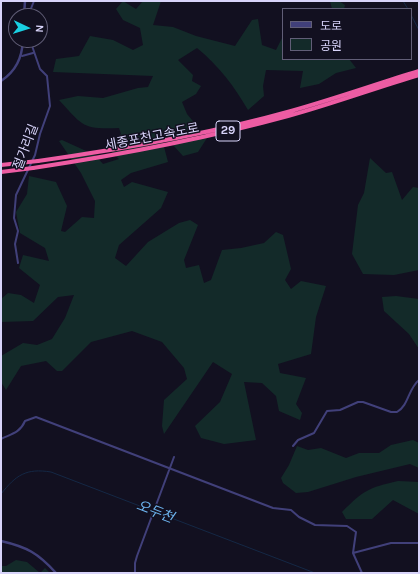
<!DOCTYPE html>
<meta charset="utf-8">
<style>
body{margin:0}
#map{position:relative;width:420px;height:574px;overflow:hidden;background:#121020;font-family:Karla,"Noto Sans KR",sans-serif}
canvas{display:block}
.frame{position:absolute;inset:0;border:2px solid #d8d4fa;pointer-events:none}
.legend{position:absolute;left:282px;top:8px;width:130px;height:52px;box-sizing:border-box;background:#121020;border:1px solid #615e77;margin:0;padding:5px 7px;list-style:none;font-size:12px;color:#d8d4fa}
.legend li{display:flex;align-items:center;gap:8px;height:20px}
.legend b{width:20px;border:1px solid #615e77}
.north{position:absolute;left:8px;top:8px;width:40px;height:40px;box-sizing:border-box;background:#121020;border:1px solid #615e77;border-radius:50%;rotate:94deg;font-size:11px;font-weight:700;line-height:16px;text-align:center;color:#d8d4fa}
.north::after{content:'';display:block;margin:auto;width:14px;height:18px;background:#19cfe1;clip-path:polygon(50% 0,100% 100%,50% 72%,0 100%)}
</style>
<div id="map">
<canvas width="420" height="574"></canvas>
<div class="frame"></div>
<ul class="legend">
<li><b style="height:5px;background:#41407a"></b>도로</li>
<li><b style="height:11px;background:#132a29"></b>공원</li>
</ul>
<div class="north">N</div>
</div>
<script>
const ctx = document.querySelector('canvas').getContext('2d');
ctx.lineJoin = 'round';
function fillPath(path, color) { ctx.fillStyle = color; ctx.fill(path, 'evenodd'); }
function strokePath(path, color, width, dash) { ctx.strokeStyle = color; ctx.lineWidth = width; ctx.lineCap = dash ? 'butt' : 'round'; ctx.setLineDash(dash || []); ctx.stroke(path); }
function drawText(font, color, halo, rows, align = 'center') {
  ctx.font = font + ' Karla,"Noto Sans KR",sans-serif'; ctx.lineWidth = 3; ctx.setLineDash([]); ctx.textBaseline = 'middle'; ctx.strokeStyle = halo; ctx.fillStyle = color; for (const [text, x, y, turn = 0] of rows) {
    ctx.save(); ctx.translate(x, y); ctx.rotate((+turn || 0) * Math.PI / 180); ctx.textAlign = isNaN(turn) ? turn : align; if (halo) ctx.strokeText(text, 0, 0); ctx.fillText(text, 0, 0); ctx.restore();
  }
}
const green = new Path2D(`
 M123 1 136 9 143 1H161L153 25 173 27 196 36 235 46 252 20 258 19 262 45 276 50 283 36V59H349L356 68 336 73 319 84 300 88 303 71 266 70 263 86 264 96 248 110C234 86 219 66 197 48L178 60 193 75 192 81 201 86 196 94 182 102 187 114 207 138 198 152 183 156 172 144 162 139 168 162 131 173 121 180 124 187 132 182 168 192 161 208 119 245 115 258 126 266 148 242 179 223 190 220 198 225 184 260 186 268 199 265 204 283 211 280 222 250 241 248 264 243 276 232 283 235 291 269 285 280 291 289 301 281 326 286 316 317 311 354 278 364 280 373 306 378 296 404 302 413 300 420 279 411 276 396 262 383 244 382 256 440 224 444 201 438 195 426 220 402 232 374 213 362 164 434 162 426 164 400 187 379 184 368 162 342 132 331 91 342 62 371H57L46 361 21 366 6 390 1 382V356L23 343 37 345 52 339 65 318 74 295 58 297 33 321 1 322V299L8 293 21 295 34 303 40 285 19 268 23 255 49 261 45 248 20 233 16 212 27 194 29 176 56 182 67 206 61 231 65 232 82 217 94 218 95 201 81 173 59 141 62 140 95 155 103 164 119 159 106 147 121 134 119 128C82 129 84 127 59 100L78 96 103 98 138 88 148 87 153 76 53 72 56 59 79 56 90 36 113 40 133 50 143 45 140 28 123 20 116 9Z
 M330 1H339L345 5 344 9H332Z
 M370 158 386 173 392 172 402 200 413 187 419 188V270L394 275 363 274 352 254 358 205 364 193Z
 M396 296 419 299V349L409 334 384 311 382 297Z
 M413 440 419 443V468L410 464 356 477 308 492 296 493 283 483 281 478 289 465 297 446 308 450 321 448 346 458 359 453H379L391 445Z
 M398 481 419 482V514L393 500 372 519H346L342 512C364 490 368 488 398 481Z
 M16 560 27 562 40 573 45 568 50 573H1V566H6Z`);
const stream = new Path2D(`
 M403 1 408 9
 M411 15 419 30
 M1 494C16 475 26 468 51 472L315 573`);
const minor = new Path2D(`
 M249 1H251
 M28 16 34 1
 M22 56 33 53
 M18 263 15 244 18 231 14 218 16 195 35 155 40 134 50 106 47 76 40 69 30 40
 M1 439C11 434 20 433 25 421L36 417 273 508 291 510 299 517 315 525 347 526 356 532 353 553 362 573
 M293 446 298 440 314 433 327 411 340 410 358 402H363L391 412H397C409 405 408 389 419 380
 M353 553 391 543H419
 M135 573V563L137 556 174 457`);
const tertiary = new Path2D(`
 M24 16 25 1
 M1 81C16 71 22 58 23 40
 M1 541C27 547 38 553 56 573`);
const motorway = new Path2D(`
 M38 161C123 149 209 134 291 111 334 99 376 84 419 71
 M33 168C119 155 204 139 288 116 332 104 375 88 419 75`);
const motorwayBridge = new Path2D(`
 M1 165 38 161
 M1 172 33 168`);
const shields = [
 [228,131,24]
];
const shieldNames = [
 ["29",228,131]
];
const streetNames = [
 ["세종포천고속도로",152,137,-11],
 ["절가리길",26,147,-69]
];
const waterNames = [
 ["오두천",155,512,21]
];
fillPath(green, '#132a29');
strokePath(stream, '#152845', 1);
strokePath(minor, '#41407a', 2);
strokePath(tertiary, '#41407a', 2.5);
strokePath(motorway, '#ed5ca3', 4);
strokePath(motorwayBridge, '#ed5ca3', 4);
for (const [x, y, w] of shields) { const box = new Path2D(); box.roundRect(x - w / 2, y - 10, w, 20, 3); ctx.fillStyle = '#121020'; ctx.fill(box); strokePath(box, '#d8d4fa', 1); }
drawText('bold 12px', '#d8d4fa', null, shieldNames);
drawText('13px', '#d8d4fa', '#121020', streetNames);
drawText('italic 14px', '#6db4ef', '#121020', waterNames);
</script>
